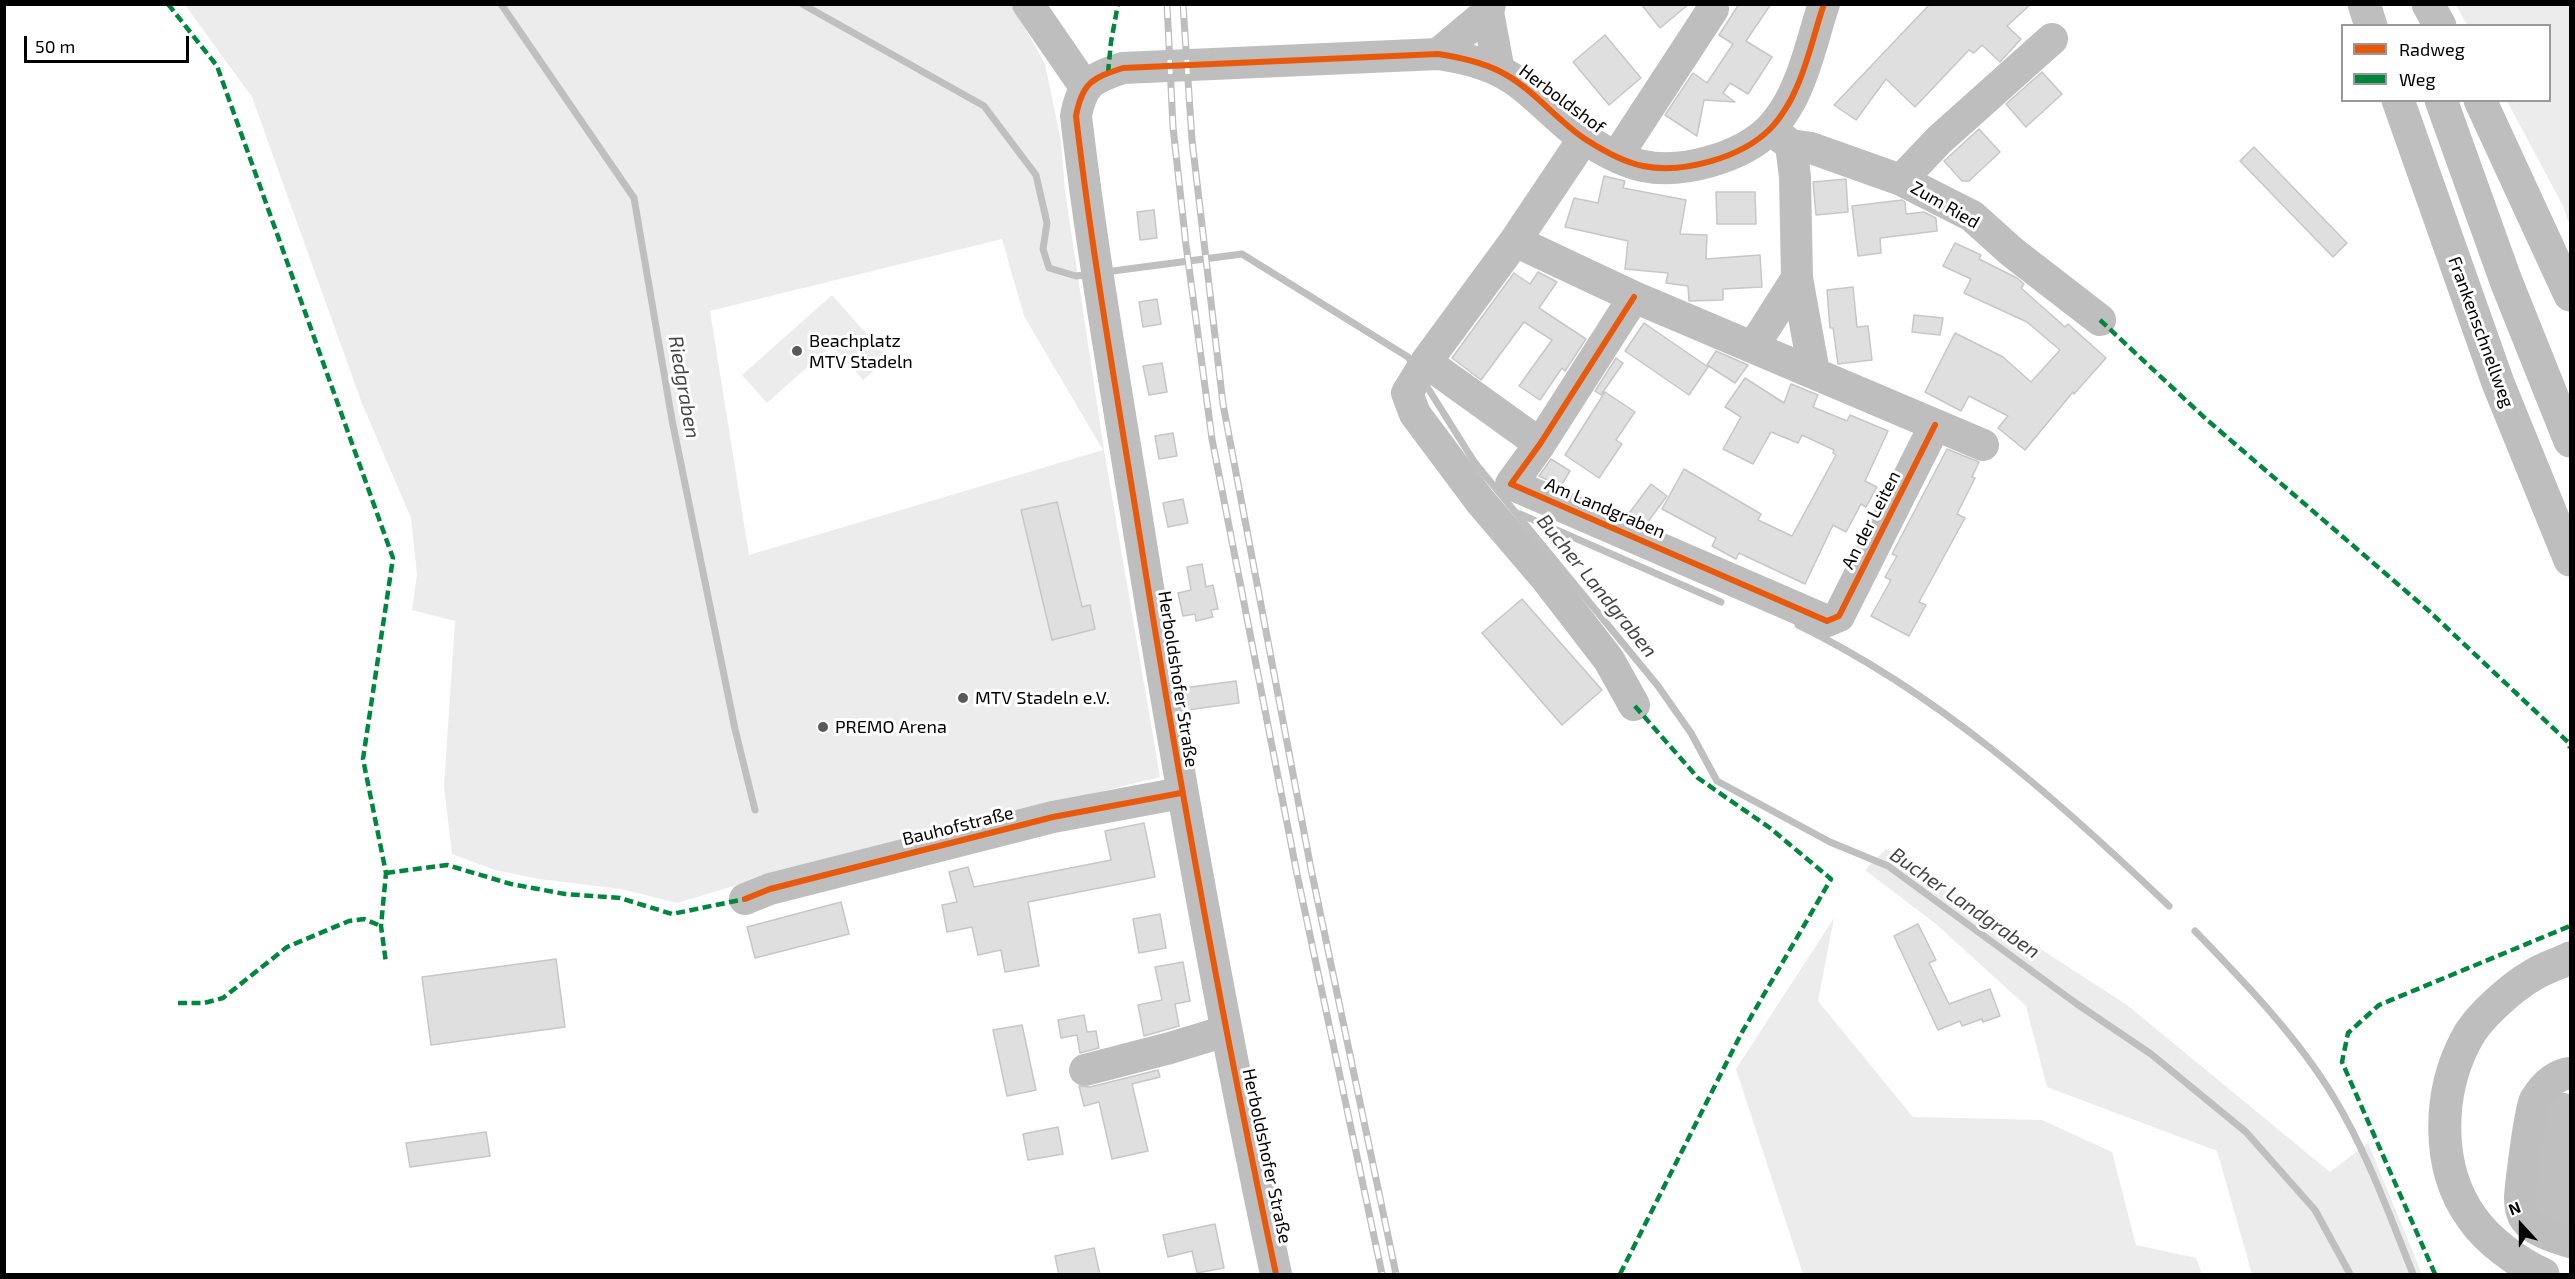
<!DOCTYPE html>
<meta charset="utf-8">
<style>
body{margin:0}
#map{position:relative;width:2575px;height:1279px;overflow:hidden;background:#fff;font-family:"Exo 2",sans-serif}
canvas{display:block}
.frame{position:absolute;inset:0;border:6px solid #000;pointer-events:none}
.legend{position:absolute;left:2341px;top:24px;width:210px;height:78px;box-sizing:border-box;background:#fff;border:2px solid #999;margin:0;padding:8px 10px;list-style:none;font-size:18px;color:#000}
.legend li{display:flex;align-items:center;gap:12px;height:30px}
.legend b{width:30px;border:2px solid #999}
.north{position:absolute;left:2491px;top:1195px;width:60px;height:60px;-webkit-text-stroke:4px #fff;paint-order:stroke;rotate:339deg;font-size:16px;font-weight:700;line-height:24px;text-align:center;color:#000}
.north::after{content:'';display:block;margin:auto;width:21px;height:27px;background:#000;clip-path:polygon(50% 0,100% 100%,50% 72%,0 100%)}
.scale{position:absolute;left:24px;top:36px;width:165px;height:27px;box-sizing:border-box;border:3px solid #000;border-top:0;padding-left:8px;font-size:18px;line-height:21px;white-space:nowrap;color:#000;-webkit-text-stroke:4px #fff;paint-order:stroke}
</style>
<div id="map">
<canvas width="2575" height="1279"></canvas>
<div class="frame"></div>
<ul class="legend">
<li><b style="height:8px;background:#e8590c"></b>Radweg</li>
<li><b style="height:8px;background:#00873e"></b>Weg</li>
</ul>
<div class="north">N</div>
<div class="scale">50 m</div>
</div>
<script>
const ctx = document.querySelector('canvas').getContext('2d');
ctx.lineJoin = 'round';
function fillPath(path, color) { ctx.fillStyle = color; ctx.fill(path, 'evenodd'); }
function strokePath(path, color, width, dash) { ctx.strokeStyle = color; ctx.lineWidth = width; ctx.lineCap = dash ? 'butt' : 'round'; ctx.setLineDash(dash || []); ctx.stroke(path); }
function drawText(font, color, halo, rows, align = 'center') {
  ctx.font = font + ' "Exo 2",sans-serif'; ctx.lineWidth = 6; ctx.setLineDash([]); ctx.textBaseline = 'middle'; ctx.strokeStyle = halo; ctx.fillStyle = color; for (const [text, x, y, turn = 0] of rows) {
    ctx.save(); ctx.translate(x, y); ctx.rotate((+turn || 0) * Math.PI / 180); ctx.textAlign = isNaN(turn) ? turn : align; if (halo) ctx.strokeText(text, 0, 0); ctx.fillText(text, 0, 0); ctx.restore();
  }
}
const green = new Path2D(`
 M185 5H1012L1045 64 1061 141 1065 191 1104 450 1160 777 814 862 677 903 621 889 539 879 495 870 452 854 444 786 455 621 412 610 417 574 411 518 361 401 252 97ZM1002 239 1024 316 1103 450 749 555 710 311Z
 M2456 5H2570V226L2563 206 2507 101 2550 100V26L2467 25Z
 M832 295 888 358 863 380 832 345 767 403 742 375Z
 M1886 849 2127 1005 2330 1172 2368 1143 2422 1274H2252L2217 1151 2047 1087 2026 1006 1936 924 1865 870Z
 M1834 918 1818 1001 1913 1117 2042 1120 2112 1152 2136 1245 2196 1258 2202 1274H1803L1736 1069Z`);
const water = new Path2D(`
 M2559 1092 2570 1094V1238L2530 1214 2544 1105Z`);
const stream = new Path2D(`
 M501 4 634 198 672 420 735 729 755 810
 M802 4 984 106 1036 175 1047 223 1043 249 1049 268 1076 276 1091 274
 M1105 272 1242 254 1408 357 1413 365
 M1424 382 1475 463 1658 686 1691 733 1717 781 1830 842 1888 866 2077 1004 2151 1054 2246 1132 2315 1210 2350 1274
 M1520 514 1721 602
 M1798 625C1938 693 2057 799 2169 906
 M2195 931C2244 982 2296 1035 2333 1096 2367 1152 2389 1214 2413 1274`);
const building = new Path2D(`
 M1641 4H1689L1660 28Z
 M1739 4H1771L1746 41 1772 57 1748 94 1730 83 1723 93 1735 102 1704 100 1697 136 1665 115 1693 73 1707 83 1733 44 1719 35Z
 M1930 4H2031L2007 26 2021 39 2000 62 1982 45 1974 53 1969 50 1915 107 1886 79 1856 120 1834 105Z
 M1605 35 1641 78 1609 105 1573 62Z
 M2042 72 2062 94 2026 127 2006 104Z
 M1979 129 2000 152 1969 181H1962L1944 161Z
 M2254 147 2347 243 2333 257 2240 161Z
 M1604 176 1625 181 1623 188 1686 200 1680 234 1707 235 1706 259 1760 255 1762 287 1723 289V300L1689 301 1688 286 1666 283 1668 273 1625 269 1628 241 1565 227 1574 198 1598 203Z
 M1846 179 1848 212 1816 215 1813 182Z
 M1716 192H1755L1756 224H1717Z
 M1902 200 1905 202 1906 214 1924 212 1936 218 1937 231 1880 238 1881 253 1858 256 1852 206Z
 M1154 210 1157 238 1140 240 1137 212Z
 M1955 243 1981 255 1979 259 2017 278 2024 284 2021 288 2065 327 2068 324 2106 358 2074 394 2073 392 2025 450 1998 428 2008 416 1969 396 1961 411 1925 392 1955 333 2003 357 2031 382 2060 350 2027 322 1964 293 1971 279 1943 266Z
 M1538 272 1557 282 1539 308 1586 339 1565 371 1562 368 1540 400 1519 386 1552 340 1524 322 1481 380 1452 358 1514 273 1530 284Z
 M1853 287 1857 327 1868 326 1872 360 1838 364 1833 328H1830L1827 290Z
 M1157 299 1161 324 1143 327 1139 302Z
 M1914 315 1943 318 1940 335 1912 332Z
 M1644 323 1708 367 1689 395 1625 351Z
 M1716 351 1748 365 1735 383 1707 365Z
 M1616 358 1623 363 1601 395 1595 391Z
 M1162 363 1167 392 1149 395 1143 366Z
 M1745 378 1784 403 1791 384 1818 395 1813 407 1847 421 1850 415 1888 431 1865 481 1877 487 1866 507 1861 504 1846 532 1833 525 1805 584 1739 553 1736 559 1712 546 1716 538 1662 509 1684 469 1761 514 1758 520 1792 536 1836 455 1833 453 1834 450 1802 435 1798 443 1771 432 1753 464 1723 449 1741 417 1725 407Z
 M1605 392 1635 412 1616 440 1622 444 1599 478 1565 455Z
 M1173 433 1177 456 1159 459 1155 436Z
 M1947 449 1979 462 1972 477 1975 478 1957 514 1965 518 1919 602 1926 605 1909 636 1871 616 1891 580 1885 577 1897 556 1892 554Z
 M1551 459 1570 471 1561 486 1539 476Z
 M1651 484 1667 496 1647 523 1630 512Z
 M1183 499 1188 523 1168 527 1163 503Z
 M1057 502 1082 607 1090 605 1095 629 1052 640 1021 510Z
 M1202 564 1206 587 1213 585 1218 609 1211 610 1213 617 1196 621 1195 614 1183 616 1178 593 1191 590 1187 567Z
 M1522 599 1602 690 1562 725 1482 633Z
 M1236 681 1239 703 1187 710 1183 688Z
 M1144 823 1155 877 1028 902 1039 966 1005 972 1001 950 978 955 972 927 947 932 942 905 957 902 949 872 968 867 974 887 1111 860 1105 831Z
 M841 902 849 934 755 958 747 927Z
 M1160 914 1166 948 1139 953 1133 919Z
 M1918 924 1936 960 1929 963 1949 1004 1990 989 2000 1016 1983 1022 1982 1019 1962 1026 1960 1021 1938 1030 1894 936Z
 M556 959 565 1027 431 1045 422 977Z
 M1183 962 1190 1001 1175 1004 1179 1026 1144 1036 1138 1005 1162 1000 1155 967Z
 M1084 1015 1087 1032 1096 1031 1099 1048 1080 1053 1077 1035 1061 1038 1058 1020Z
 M1022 1025 1036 1090 1007 1096 993 1030Z
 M1158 1070 1160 1077 1132 1084 1148 1151 1112 1159 1099 1102 1084 1106 1079 1086 1090 1087Z
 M1058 1127 1063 1154 1028 1160 1023 1134Z
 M486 1132 490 1156 410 1167 406 1143Z
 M1215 1224 1224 1268 1197 1273 1192 1251 1168 1257 1163 1235Z
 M1094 1248 1100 1275H1059L1055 1256Z`);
const minor = new Path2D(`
 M1028 4 1085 87
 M1490 4 1488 12 1499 71
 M1438 54 1488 12
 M1770 129 1791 145 1811 148 1901 180 1972 216 2012 252 2100 320
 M1791 145 1795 177 1797 278 1814 372
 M1617 156 1713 9
 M1901 180 1939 140 2052 39
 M1515 241 1634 297 1983 445
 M1634 297 1540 444 1511 484 1827 621 1839 616 1935 425
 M1753 347 1797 278
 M1426 362 1407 393 1415 414 1480 501 1545 577 1609 660 1634 705
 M1540 444 1426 362 1515 241 1584 138
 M745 899 770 889 1053 817 1181 793
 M1085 1070 1170 1048 1226 1031
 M2570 1073C2554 1075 2543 1087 2535 1100 2530 1110 2521 1182 2520 1197 2520 1202 2521 1210 2523 1215 2529 1230 2556 1238 2570 1242
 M1276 1274C1223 1026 1178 776 1138 525 1116 389 1092 253 1076 116 1082 83 1092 78 1123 68L1438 54C1458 57 1481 62 1499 71 1532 87 1555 119 1585 139 1602 150 1623 162 1643 166 1682 174 1741 158 1770 129 1779 120 1790 103 1795 91 1808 64 1814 33 1824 4`);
const highway = new Path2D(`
 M2364 4 2371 26
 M2428 4 2440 26
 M2398 100 2498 383 2570 560
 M2441 100 2506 281 2570 441
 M2480 100 2570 295
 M2543 1274C2518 1263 2488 1241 2472 1218 2435 1167 2438 1091 2467 1038 2478 1017 2512 987 2533 975 2544 968 2558 964 2570 958`);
const rail = new Path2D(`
 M1167 4 1173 127 1186 245 1212 439 1297 874 1382 1274
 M1183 4 1192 140 1223 404 1311 869 1396 1274`);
const quiet = new Path2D(`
 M168 4 217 66 393 558 363 759 386 873 381 926 386 963
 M1108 73 1111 42 1118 4
 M2100 320 2206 419 2429 611 2568 742 2570 748
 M386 873 447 865 511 884 565 894 620 898 672 914 745 899
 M178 1003H204L223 998 287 947 349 921 364 919 381 926
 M1620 1274 1741 1034 1831 879 1770 828 1698 778 1634 705
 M2435 1274 2342 1062 2348 1033 2379 1005 2570 926`);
const cycleway = new Path2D(`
 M1634 297 1540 444 1511 484 1827 621 1839 616 1935 425
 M745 899 770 889 1053 817 1181 793
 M1276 1274C1223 1026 1178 776 1138 525 1116 389 1092 253 1076 116 1082 83 1092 78 1123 68L1438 54C1458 57 1481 62 1499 71 1532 87 1555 119 1585 139 1602 150 1623 162 1643 166 1682 174 1741 158 1770 129 1779 120 1790 103 1795 91 1808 64 1814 33 1824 4`);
const markers = [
 [797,351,6,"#595959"],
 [963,698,6,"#595959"],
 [823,727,6,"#595959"]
];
const streetNames = [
 ["Herboldshof",1562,99,37],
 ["Zum Ried",1945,205,30],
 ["Frankenschnellweg",2481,332,70],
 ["Am Landgraben",1605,508,23],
 ["An der Leiten",1871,520,-63],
 ["Herboldshofer Straße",1178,679,81],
 ["Bauhofstraße",958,826,-14],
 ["Herboldshofer Straße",1267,1156,78]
];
const poiNames = [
 ["Beachplatz",809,341],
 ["MTV Stadeln",809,362],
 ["MTV Stadeln e.V.",975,698],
 ["PREMO Arena",835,727]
];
const waterNames = [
 ["Riedgraben",684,387,80],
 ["Bucher Landgraben",1597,586,51],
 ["Bucher Landgraben",1965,903,35]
];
fillPath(green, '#ececec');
fillPath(water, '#bfbfbf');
strokePath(stream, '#bfbfbf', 7);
fillPath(building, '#dfdfdf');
strokePath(building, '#c7c7c7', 1.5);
strokePath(minor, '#bebebe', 32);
strokePath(highway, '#bebebe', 33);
strokePath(rail, '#bebebe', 7);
strokePath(rail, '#fff', 4.5, [14]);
strokePath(quiet, '#00873e', 4.5, [9, 4.5]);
strokePath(cycleway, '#e8590c', 6);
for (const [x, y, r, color] of markers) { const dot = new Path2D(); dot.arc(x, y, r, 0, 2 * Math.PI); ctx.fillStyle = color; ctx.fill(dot); strokePath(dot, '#fff', 2); }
drawText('18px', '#000', '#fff', streetNames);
drawText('18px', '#000', '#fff', poiNames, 'left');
drawText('italic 20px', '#444', '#fff', waterNames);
</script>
